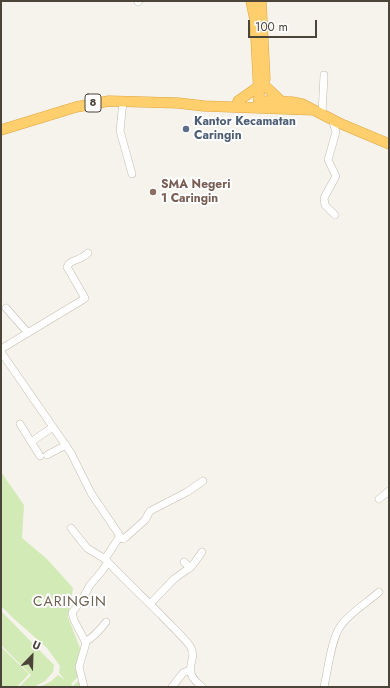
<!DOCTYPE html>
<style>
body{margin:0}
#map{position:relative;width:390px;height:688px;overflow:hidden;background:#f6f3ec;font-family:Jost,sans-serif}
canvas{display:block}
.frame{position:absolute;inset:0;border:2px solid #4b4439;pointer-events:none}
.north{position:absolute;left:12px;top:636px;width:40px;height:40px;-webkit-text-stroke:3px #fff;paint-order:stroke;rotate:23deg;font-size:11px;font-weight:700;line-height:16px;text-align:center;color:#4b4439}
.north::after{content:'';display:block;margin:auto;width:14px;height:18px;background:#4b4439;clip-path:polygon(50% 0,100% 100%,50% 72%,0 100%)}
.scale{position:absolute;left:248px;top:20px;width:69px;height:18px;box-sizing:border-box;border:2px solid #4b4439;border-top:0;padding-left:5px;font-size:12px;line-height:14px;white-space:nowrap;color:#4b4439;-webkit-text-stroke:3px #fff;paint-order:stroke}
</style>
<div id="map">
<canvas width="390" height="688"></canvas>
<div class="frame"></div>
<div class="north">U</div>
<div class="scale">100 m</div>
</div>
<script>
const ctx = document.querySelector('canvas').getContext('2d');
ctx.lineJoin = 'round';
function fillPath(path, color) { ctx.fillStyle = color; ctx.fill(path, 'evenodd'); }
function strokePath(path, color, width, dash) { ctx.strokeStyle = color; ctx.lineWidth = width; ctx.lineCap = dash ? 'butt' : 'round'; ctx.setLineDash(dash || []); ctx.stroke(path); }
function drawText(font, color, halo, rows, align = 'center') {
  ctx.font = font + ' Jost,sans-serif'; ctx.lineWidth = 4; ctx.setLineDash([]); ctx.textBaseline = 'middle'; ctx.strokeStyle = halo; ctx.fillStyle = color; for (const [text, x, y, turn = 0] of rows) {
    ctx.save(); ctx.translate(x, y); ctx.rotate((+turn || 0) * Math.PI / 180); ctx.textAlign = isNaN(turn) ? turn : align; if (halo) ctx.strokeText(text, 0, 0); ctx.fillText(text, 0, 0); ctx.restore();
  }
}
const green = new Path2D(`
 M1 472 24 505 22 538 47 559 73 588 68 617 80 648 77 678 71 684 73 686 78 681 80 687H39L50 682 58 675 65 680 59 673 60 666 47 648 12 617 1 606Z
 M1 611 54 665 53 672 45 681 34 687H19L31 675 1 645Z
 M1 647 29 674 17 687H1Z`);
const minor = new Path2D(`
 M138 2 139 1
 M123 101 120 131 132 174
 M322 114 324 75
 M332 119 336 132 328 160 336 176 324 198 325 205 335 215
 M6 308 28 333
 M1 349 84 299 85 298 67 267C68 266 68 265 69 264 72 260 81 260 88 253
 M1 352 71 453 91 493 118 533 119 536 118 539 105 559C123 578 142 596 161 615 170 625 182 635 190 646 197 657 188 664 191 673 192 679 198 683 202 687
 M20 424 40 456
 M31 442 53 427
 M47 455 66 445
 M379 499 389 491
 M71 528 87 548 105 559
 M119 536 123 539 125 538 145 520 150 511 187 492 203 481
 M184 562 190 568
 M150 604 174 579 192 566 202 552
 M85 642C94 637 100 630 106 622
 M84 687 79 667 86 643 74 620 72 613 84 596 90 585 102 571 108 562
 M172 687 183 673 190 670
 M324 687C328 670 331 640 340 627 348 614 368 602 379 592`);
const highway = new Path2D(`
 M251 1 255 20 259 96 258 108
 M261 1 265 79
 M265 86 281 101
 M238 101 258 87
 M263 101 292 102 302 104 339 123 389 144
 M1 130 76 107 109 101 178 103 204 106 314 110`);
const markers = [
 [186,129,4,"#5c6f8a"],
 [153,192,4,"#8d6e63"]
];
const shields = [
 [93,103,16]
];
const shieldNames = [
 ["8",93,103]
];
const serviceNames = [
 ["Kantor Kecamatan",194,122],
 ["Caringin",194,136]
];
const educationNames = [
 ["SMA Negeri",161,185],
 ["1 Caringin",161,199]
];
const quarterNames = [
 ["CARINGIN",70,603]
];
fillPath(green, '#d2eab5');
strokePath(minor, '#c2bbae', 8);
strokePath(highway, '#e0a43c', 11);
strokePath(minor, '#fff', 7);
strokePath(highway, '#ffcf6e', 10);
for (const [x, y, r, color] of markers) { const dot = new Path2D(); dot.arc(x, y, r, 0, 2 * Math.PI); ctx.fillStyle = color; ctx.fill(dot); strokePath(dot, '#fff', 1.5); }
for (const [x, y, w] of shields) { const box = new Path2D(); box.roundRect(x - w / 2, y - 9, w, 18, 3); ctx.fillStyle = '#fff'; ctx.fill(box); strokePath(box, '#4b4439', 1); }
drawText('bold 11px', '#4b4439', null, shieldNames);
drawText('bold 12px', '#4e5e75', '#fff', serviceNames, 'left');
drawText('bold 12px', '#785e54', '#fff', educationNames, 'left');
ctx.letterSpacing = '1px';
drawText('14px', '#6e6250', '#fff', quarterNames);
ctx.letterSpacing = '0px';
</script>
